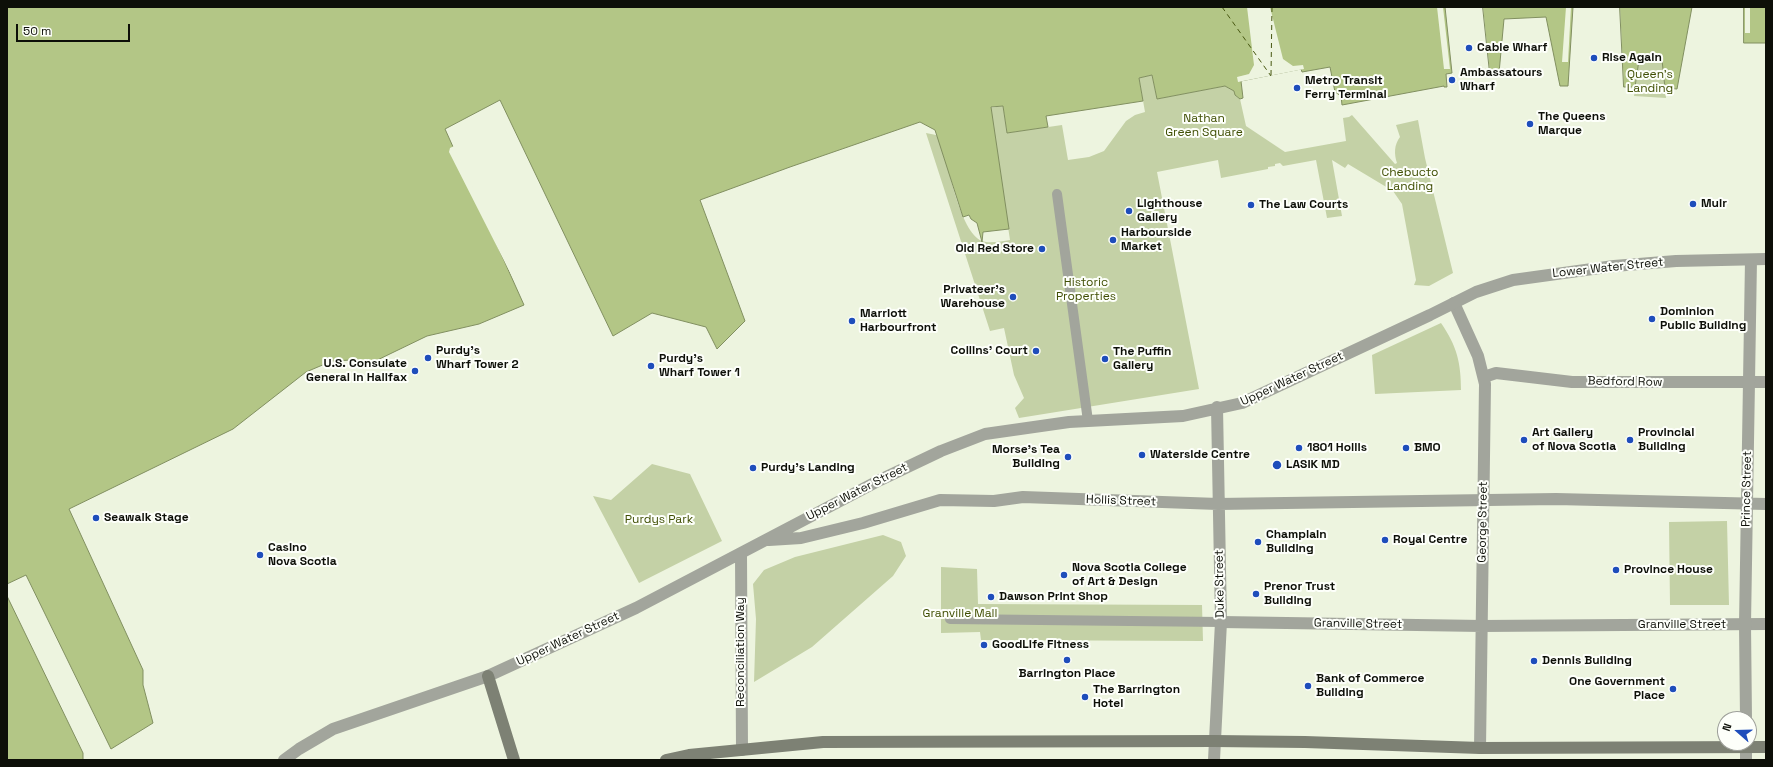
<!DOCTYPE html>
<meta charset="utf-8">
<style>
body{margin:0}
#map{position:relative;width:1773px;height:767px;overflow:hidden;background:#edf4df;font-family:"Space Grotesk",sans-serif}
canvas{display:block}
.frame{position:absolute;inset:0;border:8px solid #0d0f08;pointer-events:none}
.north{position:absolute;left:1717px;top:711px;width:40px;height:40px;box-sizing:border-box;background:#fdfffa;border:1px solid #9d9f99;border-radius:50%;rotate:290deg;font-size:11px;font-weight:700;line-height:16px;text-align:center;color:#0d0f08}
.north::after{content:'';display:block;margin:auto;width:14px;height:18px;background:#1e4dbb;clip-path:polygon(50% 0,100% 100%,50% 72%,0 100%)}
.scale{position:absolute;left:16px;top:24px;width:114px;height:18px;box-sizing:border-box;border:2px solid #0d0f08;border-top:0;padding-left:5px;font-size:12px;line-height:14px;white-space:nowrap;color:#0d0f08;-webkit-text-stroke:3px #fdfffa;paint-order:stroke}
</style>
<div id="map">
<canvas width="1773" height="767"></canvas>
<div class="frame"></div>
<div class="north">N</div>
<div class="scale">50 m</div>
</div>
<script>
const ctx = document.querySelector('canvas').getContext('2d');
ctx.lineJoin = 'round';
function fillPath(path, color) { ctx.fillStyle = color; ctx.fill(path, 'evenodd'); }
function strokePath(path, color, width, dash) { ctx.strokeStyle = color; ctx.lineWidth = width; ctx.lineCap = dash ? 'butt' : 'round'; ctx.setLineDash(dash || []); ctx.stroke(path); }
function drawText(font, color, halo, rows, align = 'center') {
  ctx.font = font + ' "Space Grotesk",sans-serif'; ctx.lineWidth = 4; ctx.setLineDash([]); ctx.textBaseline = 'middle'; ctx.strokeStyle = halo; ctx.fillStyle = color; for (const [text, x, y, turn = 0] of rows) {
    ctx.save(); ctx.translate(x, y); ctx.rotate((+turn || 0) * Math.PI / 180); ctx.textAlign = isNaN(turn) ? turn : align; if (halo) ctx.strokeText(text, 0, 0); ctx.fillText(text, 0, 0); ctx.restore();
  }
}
const green = new Path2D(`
 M1639 60H1663L1666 98 1634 96Z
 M1152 75 1157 99 1225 86 1234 91 1235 95 1240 99 1246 126 1285 152 1346 141 1343 118 1349 117 1352 115 1395 164 1397 163C1394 154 1394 145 1400 137L1396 125 1418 120 1425 158 1453 273 1429 286 1414 285 1416 280 1402 204 1393 191 1348 164 1345 168 1332 160 1342 216 1327 218 1316 160 1283 166 1280 163 1275 164V166L1268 167V169L1221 178 1218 160 1157 172 1199 389 1019 418 1015 408 1024 398 1014 375 1004 328 990 331 926 133 936 135 941 140C948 163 959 231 982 241 990 244 1002 241 1010 240L990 108 1003 106 1007 133 1062 125 1068 160 1089 157 1104 151 1126 121 1135 115 1145 112 1139 78Z
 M1441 323C1457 346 1461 363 1461 390L1375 394 1372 355Z
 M652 464 690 474 722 541 639 583 593 496 611 500Z
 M1727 521 1729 605H1670L1669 522Z
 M883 535 901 542 906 556 893 576 812 647 754 682 756 619 753 584 764 570 795 557Z
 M941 567 977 569 978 604 1202 605 1203 641 981 640 980 632 941 633Z`);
const water = new Path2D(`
 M7 7H1445L1452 73 1446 74 1447 87H1444V86L1342 105 1341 96 1335 92 1330 67 1302 72 1301 69 1241 81 1243 98 1240 99 1235 95 1234 91 1225 86 1157 99 1152 75 1139 78 1143 101 1046 116 1048 127 1007 133 1003 106 991 107 1009 229 983 232 982 242 977 223 971 219 969 215 963 217 935 130 920 122 790 167 700 200 745 321 717 349 706 327 652 313 613 336 500 100 445 129 524 305 479 324 427 336 367 365 352 360 332 361 306 372 233 429 69 509 143 670V685L153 723 111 749 26 575 7 584Z
 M1483 7H1573L1568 86H1560L1546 17 1504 19 1499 73H1490Z
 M1620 7H1692L1677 89 1665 88 1662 60H1639L1635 87H1624Z
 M1744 7H1766V43H1744Z
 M7 596 83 753V760H7Z`);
const pier = new Path2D(`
 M1247 7H1270L1283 59 1293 66 1303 65 1304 69 1238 82 1237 77 1249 74 1254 65Z
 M1437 7H1443L1450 69H1444Z
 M1566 7H1571L1568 62H1562Z
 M1745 7H1750V33H1745Z
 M454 146 521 294 449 152 450 148Z`);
const ferry = new Path2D(`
 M1222 7 1271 76
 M1271 75 1272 7`);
const pedestrian = new Path2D(`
 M1057 194 1088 421
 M950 619 1221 622`);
const minor = new Path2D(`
 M1454 303 1478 356 1485 384 1480 748
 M1484 377 1496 373 1572 382H1766
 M1221 622 1482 626 1766 624`);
const tertiary = new Path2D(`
 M769 540 801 538 863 523 940 500 994 501 1023 497 1218 504 1556 499 1766 504
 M741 554 742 750
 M1746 719 1745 624 1751 260
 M284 760 299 749 333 729 488 676 636 608 880 480 941 451 985 434 1069 422 1183 416 1242 403 1430 315 1476 292 1513 280 1614 266 1676 261 1766 259
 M1214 760 1221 622 1217 407
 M1746 760V743`);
const secondary = new Path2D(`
 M488 676 514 760
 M666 760 689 755 823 742 1214 741 1305 742 1480 748 1766 747`);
const markers = [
 [1469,48,4,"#1e4dbb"],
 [1594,58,4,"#1e4dbb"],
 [1452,80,4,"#1e4dbb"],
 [1297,88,4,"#1e4dbb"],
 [1530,124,4,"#1e4dbb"],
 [1693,204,4,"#1e4dbb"],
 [1251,205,4,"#1e4dbb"],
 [1129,211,4,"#1e4dbb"],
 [1113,240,4,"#1e4dbb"],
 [1042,249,4,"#1e4dbb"],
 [1013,297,4,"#1e4dbb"],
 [1652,319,4,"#1e4dbb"],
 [852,321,4,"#1e4dbb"],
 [1036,351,4,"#1e4dbb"],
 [428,358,4,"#1e4dbb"],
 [1105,359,4,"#1e4dbb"],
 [651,366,4,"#1e4dbb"],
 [415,371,4,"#1e4dbb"],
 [1524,440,4,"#1e4dbb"],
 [1630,440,4,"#1e4dbb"],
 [1299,448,4,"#1e4dbb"],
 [1406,448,4,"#1e4dbb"],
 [1142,455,4,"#1e4dbb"],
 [1068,457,4,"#1e4dbb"],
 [1277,465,5,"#1e4dbb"],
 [753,468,4,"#1e4dbb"],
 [96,518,4,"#1e4dbb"],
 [1385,540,4,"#1e4dbb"],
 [1258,542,4,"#1e4dbb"],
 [260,555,4,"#1e4dbb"],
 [1616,570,4,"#1e4dbb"],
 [1064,575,4,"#1e4dbb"],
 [1256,594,4,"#1e4dbb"],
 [991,597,4,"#1e4dbb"],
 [984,645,4,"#1e4dbb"],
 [1067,660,4,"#1e4dbb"],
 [1534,661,4,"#1e4dbb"],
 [1308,686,4,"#1e4dbb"],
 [1673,689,4,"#1e4dbb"],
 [1085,697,4,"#1e4dbb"]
];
const poiNames = [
 ["Cable Wharf",1477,48],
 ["Rise Again",1602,58],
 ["Ambassatours",1460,73],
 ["Wharf",1460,87],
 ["Metro Transit",1305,81],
 ["Ferry Terminal",1305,95],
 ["The Queens",1538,117],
 ["Marque",1538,131],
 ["Lighthouse",1137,204],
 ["Gallery",1137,218],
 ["Muir",1701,204],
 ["The Law Courts",1259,205],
 ["Harbourside",1121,233],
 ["Market",1121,247],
 ["Old Red Store",1034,249,"right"],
 ["Privateer’s",1005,290,"right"],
 ["Warehouse",1005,304,"right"],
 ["Dominion",1660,312],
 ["Public Building",1660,326],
 ["Marriott",860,314],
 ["Harbourfront",860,328],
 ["Purdy's",436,351],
 ["Wharf Tower 2",436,365],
 ["Collins’ Court",1028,351,"right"],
 ["The Puffin",1113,352],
 ["Gallery",1113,366],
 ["Purdy's",659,359],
 ["Wharf Tower 1",659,373],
 ["U.S. Consulate",407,364,"right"],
 ["General in Halifax",407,378,"right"],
 ["Art Gallery",1532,433],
 ["of Nova Scotia",1532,447],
 ["Provincial",1638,433],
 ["Building",1638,447],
 ["1801 Hollis",1307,448],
 ["BMO",1414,448],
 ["Morse's Tea",1060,450,"right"],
 ["Building",1060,464,"right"],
 ["Waterside Centre",1150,455],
 ["LASIK MD",1286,465],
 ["Purdy's Landing",761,468],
 ["Seawalk Stage",104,518],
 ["Champlain",1266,535],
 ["Building",1266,549],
 ["Royal Centre",1393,540],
 ["Casino",268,548],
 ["Nova Scotia",268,562],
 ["Nova Scotia College",1072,568],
 ["of Art & Design",1072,582],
 ["Province House",1624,570],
 ["Prenor Trust",1264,587],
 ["Building",1264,601],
 ["Dawson Print Shop",999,597],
 ["GoodLife Fitness",992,645],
 ["Dennis Building",1542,661],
 ["Barrington Place",1067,674,"center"],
 ["Bank of Commerce",1316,679],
 ["Building",1316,693],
 ["One Government",1665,682,"right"],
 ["Place",1665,696,"right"],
 ["The Barrington",1093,690],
 ["Hotel",1093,704]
];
const parkNames = [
 ["Queen's",1650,75],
 ["Landing",1650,89],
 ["Nathan",1204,119],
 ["Green Square",1204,133],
 ["Chebucto",1410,173],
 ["Landing",1410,187],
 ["Historic",1086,283],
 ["Properties",1086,297],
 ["Purdys Park",659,520],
 ["Granville Mall",960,614]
];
const streetNames = [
 ["Lower Water Street",1608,268,-6],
 ["Upper Water Street",1292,379,-25],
 ["Bedford Row",1625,382,1],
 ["Prince Street",1747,489,-89],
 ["Upper Water Street",857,492,-27],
 ["Hollis Street",1121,501,2],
 ["George Street",1483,522,-89],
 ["Duke Street",1220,584,-91],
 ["Granville Street",1358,624,1],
 ["Granville Street",1682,625],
 ["Upper Water Street",568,639,-25],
 ["Reconciliation Way",741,652,-90]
];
fillPath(green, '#c4d1a6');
fillPath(water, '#b3c686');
strokePath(water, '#818f60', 1);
fillPath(pier, '#edf4df');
strokePath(ferry, '#485811', 1, [5, 4]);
strokePath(pedestrian, '#a2a59c', 10);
strokePath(minor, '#a2a59c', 12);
strokePath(tertiary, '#a2a59c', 12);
strokePath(secondary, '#7d8174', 12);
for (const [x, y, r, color] of markers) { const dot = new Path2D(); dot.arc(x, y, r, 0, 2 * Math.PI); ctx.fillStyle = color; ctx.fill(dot); strokePath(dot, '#fdfffa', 1.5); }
drawText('bold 12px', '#0d0f08', '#fdfffa', poiNames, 'left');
drawText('12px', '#404f04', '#fdfffa', parkNames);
drawText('12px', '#0d0f08', '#fdfffa', streetNames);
</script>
